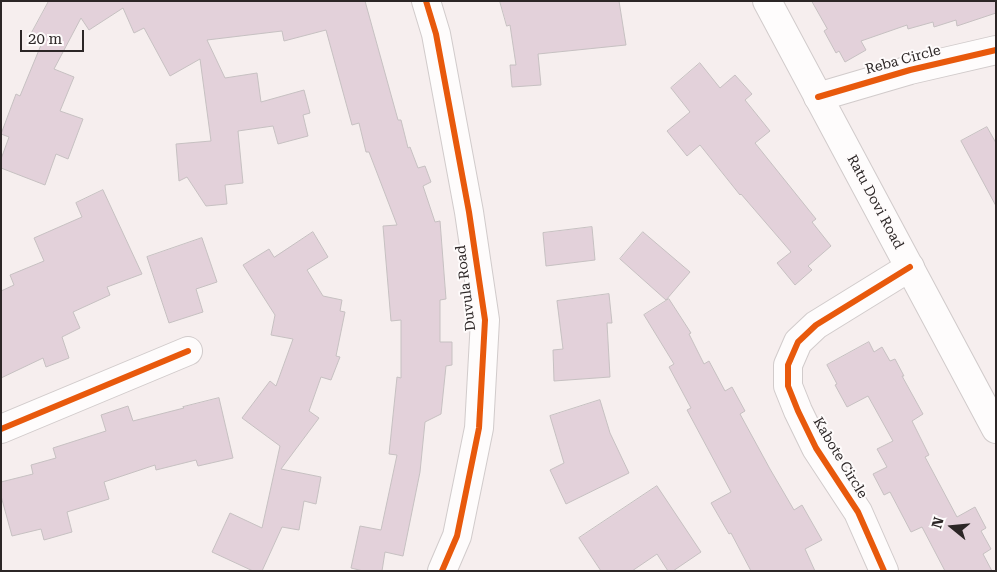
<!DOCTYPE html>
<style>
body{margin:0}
#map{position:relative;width:997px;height:572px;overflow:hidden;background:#f6eeee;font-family:"Roboto Serif",serif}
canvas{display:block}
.frame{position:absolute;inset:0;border:2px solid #2c2626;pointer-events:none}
.north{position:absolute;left:927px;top:502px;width:50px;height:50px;-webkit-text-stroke:4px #fefbfb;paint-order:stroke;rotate:287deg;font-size:14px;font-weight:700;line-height:20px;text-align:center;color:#2c2626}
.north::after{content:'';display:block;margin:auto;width:18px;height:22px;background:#2c2626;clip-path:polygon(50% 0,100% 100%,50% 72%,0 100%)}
.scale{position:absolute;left:20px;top:30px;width:64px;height:22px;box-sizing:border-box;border:2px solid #2c2626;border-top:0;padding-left:6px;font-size:15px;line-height:18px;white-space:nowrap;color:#2c2626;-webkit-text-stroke:4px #fefbfb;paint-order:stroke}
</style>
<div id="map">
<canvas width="997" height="572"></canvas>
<div class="frame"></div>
<div class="north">N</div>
<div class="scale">20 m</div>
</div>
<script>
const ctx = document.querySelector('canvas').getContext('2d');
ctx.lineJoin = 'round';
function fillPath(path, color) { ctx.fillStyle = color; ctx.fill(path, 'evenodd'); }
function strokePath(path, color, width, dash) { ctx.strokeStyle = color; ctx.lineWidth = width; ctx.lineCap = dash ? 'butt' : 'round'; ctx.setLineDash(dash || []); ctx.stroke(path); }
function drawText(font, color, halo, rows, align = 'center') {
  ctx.font = font + ' "Roboto Serif",serif'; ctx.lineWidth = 4; ctx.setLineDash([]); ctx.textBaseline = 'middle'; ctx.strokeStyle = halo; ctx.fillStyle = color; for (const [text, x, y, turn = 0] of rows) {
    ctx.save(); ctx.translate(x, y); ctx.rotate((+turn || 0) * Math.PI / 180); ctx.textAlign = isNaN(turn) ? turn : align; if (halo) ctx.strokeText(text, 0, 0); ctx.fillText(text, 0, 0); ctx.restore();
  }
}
const building = new Path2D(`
 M49 1H365L398 120H401L408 148 410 147 418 168 425 166 431 182 423 186 435 222 440 221 446 299 440 300V342H452V365L446 366 441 414 425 422 420 472 403 556 385 552 382 571H363L351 568 360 526 381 530 397 455 389 454 397 377 401 378V320L391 321 383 226 397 225 369 152H366L359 123 352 125 326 30 284 41 282 31 207 40 225 78 257 73 261 102 304 90 310 113 303 115 308 136 278 144 273 126 238 131 243 183 225 185 227 204 206 206 187 177 179 181 176 144 211 141 200 59 170 76 144 28 134 33 123 8 89 30 81 18 54 69 74 77 60 111 83 119 68 159 56 154 45 185 1 168V159L9 137 1 134 16 94 20 96 41 45 29 38Z
 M500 1H619L626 45 538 54 541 85 512 87 510 65H516L510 25 507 26Z
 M812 1H996V13L957 26 956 20 934 27 933 22 908 29 907 25 861 41 866 50 845 62 839 51 836 53 824 31 827 29Z
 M700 63 720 88 735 75 752 94 745 100 770 131 755 143 816 219 812 222 831 246 808 266 812 270 795 285 777 263 791 252 741 194 740 195 700 145 687 156 667 131 690 112 671 88Z
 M987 127 996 143V206L961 141Z
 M103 190 142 274 107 287 110 295 73 312 80 328 62 337 69 358 46 367 43 358 1 378V291L14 285 10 275 44 261 34 238 82 217 76 203Z
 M592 227 595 260 546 266 543 233Z
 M313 232 328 257 307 270 323 296 342 300 340 311 345 312 336 356 340 357 331 380 321 377 309 411 319 418 281 469 321 477 316 504 304 501 299 530 282 527 262 571H253L212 552 230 513 262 528 280 446 242 418 270 381 276 386 293 339 271 335 275 315 243 265 269 249 274 257Z
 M643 232 690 272 666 300 620 259Z
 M202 238 217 282 196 289 203 312 169 323 147 257Z
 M609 294 612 323H607L610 377 554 381 553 350 563 349 557 301Z
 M669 299 691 333 689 334 704 364 709 361 725 391 732 387 745 411 740 414 770 469 794 510 802 505 822 540 805 549 815 571H751L731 533 729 534 711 503 731 492 687 410 691 408 669 367 674 364 644 315Z
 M869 342 874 352 882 347 890 361 895 359 904 376H902L923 414 912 421 929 455 925 457 957 517 975 507 986 528 981 531 991 549 983 554 992 571H945L922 527 911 532 890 492 884 495 873 474 887 467 877 449 893 441 868 396 847 407 835 385 837 384 827 365Z
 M219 398 233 458 198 466 196 460 156 470 155 465 104 482 109 499 67 512 72 532 44 540 41 529 12 536 1 496V482L33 474 31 465 56 458 53 448 106 431 101 415 128 406 133 421 184 408 183 407Z
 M600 400 610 433 629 473 566 504 550 470 564 463 550 416Z
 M657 486 701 552 673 571H668L657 554 632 571H601L579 538Z`);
const minor = new Path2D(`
 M426 1 436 34 469 212 485 320 479 428 457 536 442 571
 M818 97 910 70 996 50
 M1 429 188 351
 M884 571 858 512 816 448 798 411 788 386V365L798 342 816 325 910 267`);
const major = new Path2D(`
 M767 1 996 429`);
const cycleway = new Path2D(`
 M426 1 436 34 469 212 485 320 479 428 457 536 442 571
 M818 97 910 70 996 50
 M1 429 188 351
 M884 571 858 512 816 448 798 411 788 386V365L798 342 816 325 910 267`);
const streetNames = [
 ["Reba Circle",903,60,-15],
 ["Ratu Dovi Road",875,202,62],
 ["Duvula Road",466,288,-97],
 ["Kabote Circle",840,458,59]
];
fillPath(building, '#e3d1da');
strokePath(building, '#c6c0c1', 1);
strokePath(minor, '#d1cbcb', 30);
strokePath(major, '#d1cbcb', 30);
strokePath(minor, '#fefcfc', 28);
strokePath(major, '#fefcfc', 28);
strokePath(cycleway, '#e8590c', 6);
drawText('14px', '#2c2626', '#fefbfb', streetNames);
</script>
